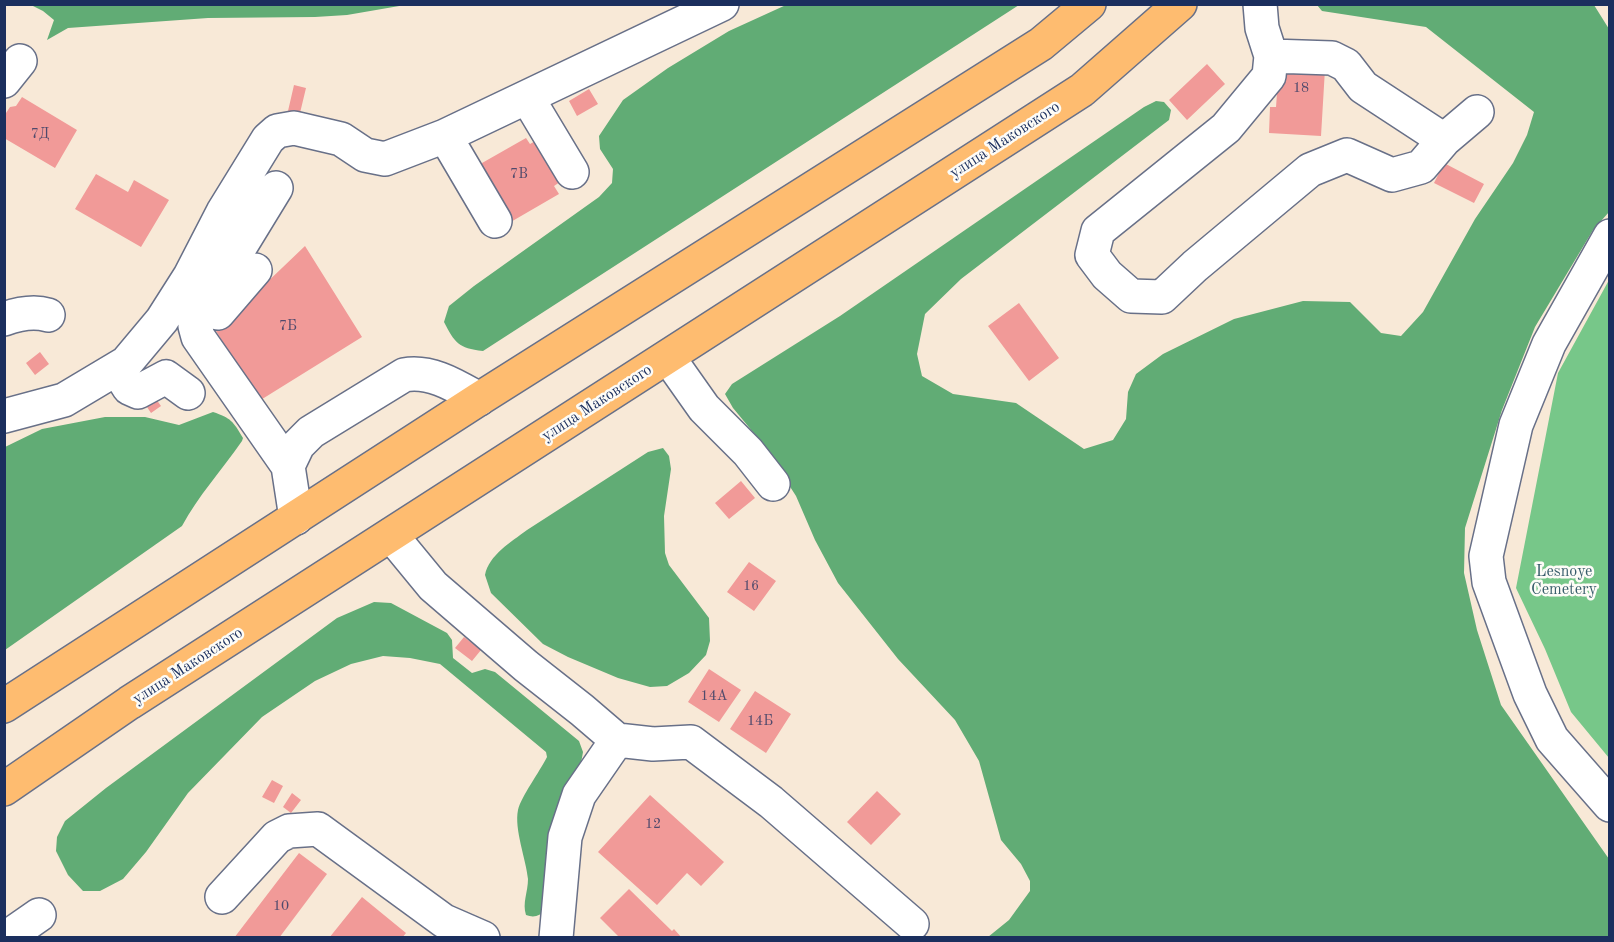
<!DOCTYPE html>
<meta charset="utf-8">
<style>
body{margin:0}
#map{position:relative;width:1614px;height:942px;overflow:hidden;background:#f8e9d7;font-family:"Old Standard TT",serif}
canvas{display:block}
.frame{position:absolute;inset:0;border:6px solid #1b2f5e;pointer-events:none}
</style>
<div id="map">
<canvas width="1614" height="942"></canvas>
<div class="frame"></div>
</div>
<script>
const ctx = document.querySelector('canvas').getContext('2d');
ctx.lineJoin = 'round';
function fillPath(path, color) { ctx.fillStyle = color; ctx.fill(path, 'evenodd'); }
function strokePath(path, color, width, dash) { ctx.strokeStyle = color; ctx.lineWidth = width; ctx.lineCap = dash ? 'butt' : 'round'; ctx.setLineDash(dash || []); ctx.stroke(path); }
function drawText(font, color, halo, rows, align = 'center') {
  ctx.font = font + ' "Old Standard TT",serif'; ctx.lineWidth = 5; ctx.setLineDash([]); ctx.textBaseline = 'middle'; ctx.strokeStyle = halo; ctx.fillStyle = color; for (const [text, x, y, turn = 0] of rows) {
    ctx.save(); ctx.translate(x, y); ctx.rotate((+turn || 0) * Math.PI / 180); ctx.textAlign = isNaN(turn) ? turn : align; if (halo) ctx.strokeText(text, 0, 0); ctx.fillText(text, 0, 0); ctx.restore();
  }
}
const green = new Path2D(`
 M1609 280 1610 757 1609 758 1571 712 1545 649 1516 588 1558 373Z`);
const forest = new Path2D(`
 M31 5H405L347 15 315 17 208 18 68 28 47 40 54 20 43 11Z
 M786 5H1019L483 351C458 348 455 343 444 322L449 306 474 286 599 197 612 183 613 169 600 149 599 136 623 100 668 68 729 31Z
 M1317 5H1594L1609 29V212L1593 230 1535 327 1502 410 1465 528 1464 573 1477 630 1501 705 1609 859V937H988L1009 920 1030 891V881L1021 864 1001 840 979 761 955 720 898 659 838 583 815 540 796 496 762 443 733 408 725 394 732 384 840 316 1144 107 1156 101 1164 102 1171 110 1169 120 961 279 925 314 917 354 922 376 953 394 1016 403 1084 449 1113 440 1126 419 1128 392 1136 374 1163 354 1234 319 1303 301 1350 302 1381 333 1401 336 1423 312 1475 219 1513 163 1527 135 1534 112 1426 27 1322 11Z
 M213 412C231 418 233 421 243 438L242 441C222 470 198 496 182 526L5 650V447L42 429 105 417H145L179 425Z
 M663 448 669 456 671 469 664 516 665 553 669 565 709 618 710 641 706 655 689 673 667 686 650 687 618 678 568 657 543 644 491 593 485 575C489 555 511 542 527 530L648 452Z
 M374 602 391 603 447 633 452 640 453 658 472 673 485 669 495 672 579 741 583 752 581 763 545 910C540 916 534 918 526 915 522 903 528 892 528 879 526 859 514 829 518 810 521 797 540 771 547 757L546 752 440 664 410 658 383 656 351 664 315 681 262 717 188 793 146 852 123 879 100 891H83L68 875 56 851 57 837 65 821 106 788 337 618Z`);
const building = new Path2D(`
 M1207 64 1225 84 1187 120 1169 100Z
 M1279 67 1325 69 1321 136 1269 133 1270 107H1276Z
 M294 85 306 88 300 113 288 111Z
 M589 89 598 104 577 116 569 101Z
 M22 97 77 130 55 168 4 138V116L10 107 16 106Z
 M526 138 530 144 539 139 563 180 554 186 559 194 509 223 475 167Z
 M1444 163 1484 184 1474 203 1434 183Z
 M96 174 128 192 134 180 169 200 141 247 75 209Z
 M305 246 362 337 259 401 216 331Z
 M1019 303 1059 358 1029 381 988 326Z
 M40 352 49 364 35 375 26 363Z
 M151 392 161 406 151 413 141 398Z
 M741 481 755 498 729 519 715 503Z
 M749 562 776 581 754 611 727 592Z
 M464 637 481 650 472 661 455 648Z
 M709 669 741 690 719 722 688 702Z
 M755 691 791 714 766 753 730 729Z
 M272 780 283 786 274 803 262 797Z
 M877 791 901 814 871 845 847 822Z
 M292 793 301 800 291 813 283 807Z
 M650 795 724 862 701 886 687 873 657 905 598 852Z
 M299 853 327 874 279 938H234Z
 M629 889 672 931 674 929 682 938H620L600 918Z
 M362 897 406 933 402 938H329Z`);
const minor = new Path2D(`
 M1260 4 1262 28 1271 56 1269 76 1226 128 1098 231 1092 255 1107 275 1131 296 1162 297 1195 266 1310 170 1347 155 1392 175 1421 167 1444 140 1477 112
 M1271 56 1332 58 1346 65 1363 87 1444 140
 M4 81 20 61
 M527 97 572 172
 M445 136 495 221
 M276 188 199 314 195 326 198 337 288 466
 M1610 236 1549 344 1516 425 1486 556 1489 582 1530 694 1552 739 1610 805
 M218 313 255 270
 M4 319C18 314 34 311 48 315
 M668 357 704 408 748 452 773 484
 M117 369 129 388 138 392 166 377 188 393
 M4 416 64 400 126 363 162 320 190 276 223 212 268 139 277 131 294 128 341 139 365 155 385 159 445 136 722 4
 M296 518 288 466 298 445 311 432 404 375C431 370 456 386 479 399
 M391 535 433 586 526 666 582 710 617 740 653 744 691 742 771 802 912 924
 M222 897 277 837 289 831 318 829 444 921 483 938
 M6 938 39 915
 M556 938 565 837 579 795 617 740`);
const highway = new Path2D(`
 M4 706 479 399 1041 44 1089 4
 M4 789 129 703 1082 90 1180 4`);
const numberNames = [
 ["18",1301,88],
 ["7Д",40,134],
 ["7В",519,174],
 ["7Б",288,326],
 ["16",751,586],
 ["14А",714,696],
 ["14Б",760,721],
 ["12",653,824],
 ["10",281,906]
];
const streetNames = [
 ["улица Маковского",1005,140,-33],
 ["улица Маковского",597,403,-33],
 ["улица Маковского",188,666,-33]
];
const parkNames = [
 ["Lesnoye",1564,572],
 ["Cemetery",1564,590]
];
fillPath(green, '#77c789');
fillPath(forest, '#61ac75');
fillPath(building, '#f19a98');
strokePath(minor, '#687088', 36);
strokePath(highway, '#687088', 36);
strokePath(minor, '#fff', 33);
strokePath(highway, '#febc70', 33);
drawText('14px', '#504a6c', null, numberNames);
drawText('16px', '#1b2f5e', '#fdfcf7', streetNames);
drawText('16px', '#375d6b', '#fdfcf7', parkNames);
</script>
